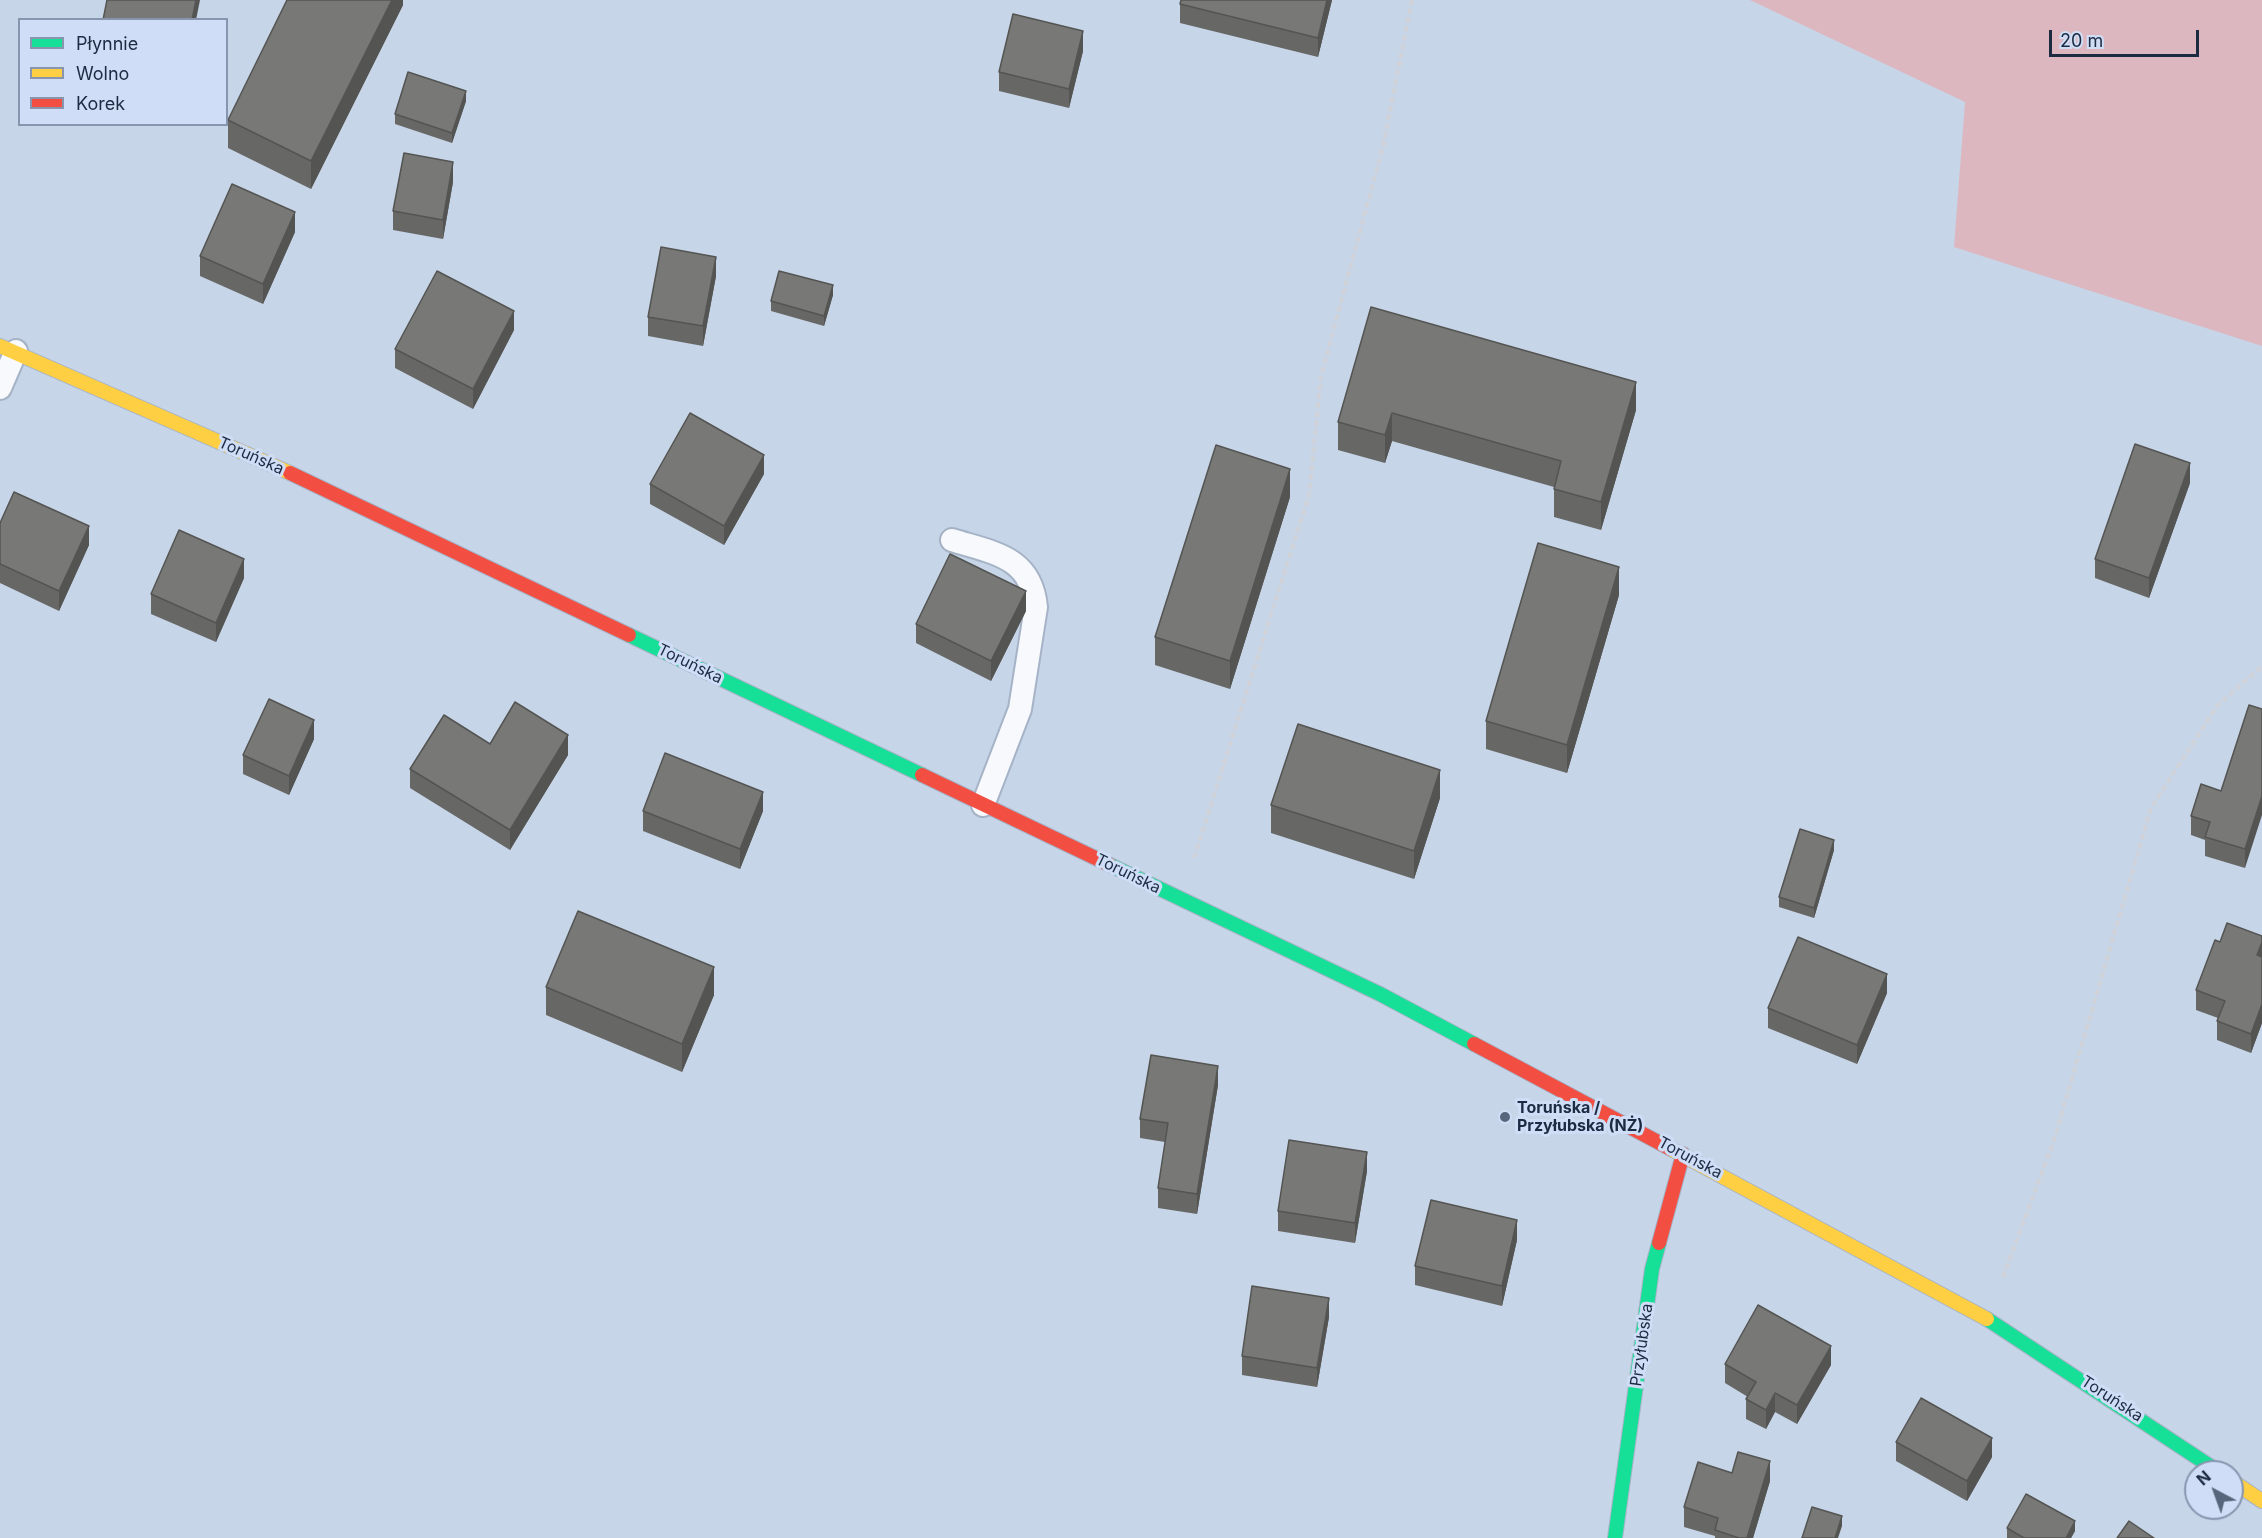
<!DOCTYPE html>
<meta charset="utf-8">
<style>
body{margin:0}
#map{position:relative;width:2262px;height:1538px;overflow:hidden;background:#c7d5e8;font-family:Inter,sans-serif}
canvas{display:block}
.legend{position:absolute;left:18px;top:18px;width:210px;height:108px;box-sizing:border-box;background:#cfdef6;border:2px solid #8796ae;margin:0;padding:8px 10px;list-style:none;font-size:18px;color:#1c2b42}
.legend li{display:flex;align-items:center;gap:12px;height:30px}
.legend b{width:30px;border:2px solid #8796ae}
.north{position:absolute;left:2184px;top:1460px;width:60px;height:60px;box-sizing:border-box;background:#cfdef6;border:2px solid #8796ae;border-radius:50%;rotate:319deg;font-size:16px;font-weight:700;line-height:24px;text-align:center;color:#1c2b42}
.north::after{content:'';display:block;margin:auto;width:21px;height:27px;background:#58667c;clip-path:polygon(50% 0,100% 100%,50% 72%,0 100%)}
.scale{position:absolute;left:2049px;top:30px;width:150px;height:27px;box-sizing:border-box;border:3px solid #1c2b42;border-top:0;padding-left:8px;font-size:18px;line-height:21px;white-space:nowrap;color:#1c2b42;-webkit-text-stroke:4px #cfdef6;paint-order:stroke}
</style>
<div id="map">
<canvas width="2262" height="1538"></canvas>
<ul class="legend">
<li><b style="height:8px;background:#16e098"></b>Płynnie</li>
<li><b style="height:8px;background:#ffcf43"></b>Wolno</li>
<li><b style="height:8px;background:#f24e42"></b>Korek</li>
</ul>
<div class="north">N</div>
<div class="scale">20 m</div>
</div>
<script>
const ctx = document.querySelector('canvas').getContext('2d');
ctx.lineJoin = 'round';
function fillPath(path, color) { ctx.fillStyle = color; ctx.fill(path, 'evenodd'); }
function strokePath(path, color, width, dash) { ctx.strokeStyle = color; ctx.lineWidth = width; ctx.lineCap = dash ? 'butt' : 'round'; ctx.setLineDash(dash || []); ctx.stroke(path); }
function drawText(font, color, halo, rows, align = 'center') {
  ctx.font = font + ' Inter,sans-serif'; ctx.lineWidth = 6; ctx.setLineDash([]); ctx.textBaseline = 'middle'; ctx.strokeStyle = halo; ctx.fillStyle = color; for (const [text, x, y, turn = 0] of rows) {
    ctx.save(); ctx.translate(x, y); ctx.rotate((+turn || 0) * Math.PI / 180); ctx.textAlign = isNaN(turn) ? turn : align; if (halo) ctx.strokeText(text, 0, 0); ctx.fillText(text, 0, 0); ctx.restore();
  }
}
const green = new Path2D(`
 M1750 0H2262V346L1954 247 1965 102Z`);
const path = new Path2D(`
 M1194 858 1309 495 1321 376 1383 146 1412 0
 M2003 1277 2054 1140 2151 808 2217 706 2262 666`);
const lane = new Path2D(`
 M0 388 16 351
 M952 540C993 553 1031 556 1036 607L1020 709 983 805`);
const fast = new Path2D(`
 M629 635 922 775
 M1110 865 1380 994 1474 1044
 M1987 1319 2219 1472
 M1615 1538 1652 1269 1659 1243`);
const slow = new Path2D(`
 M0 346 290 473
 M1671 1149 1987 1319
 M2232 1481 2262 1501`);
const jam = new Path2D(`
 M290 473 629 635
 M922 775 1110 865
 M1474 1044 1671 1149
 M1659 1243 1683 1154`);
const wall = new Path2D(`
 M403 0V5L311 189 228 148V120Z
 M1332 0 1318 57 1180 23V4Z
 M1083 51 1069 108 999 91V72Z
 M466 101 452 143 395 124V114Z
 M453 182 443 239 393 230V211Z
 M295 232 263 304 200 276V256Z
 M716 276 703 346 648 336V317Z
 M833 295 824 326 771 311V301Z
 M1371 307 1636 410 1601 530 1554 517V487L1392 441 1385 463 1338 450V422Z
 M514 330 473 409 395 368V349Z
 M764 474 724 545 650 504V484Z
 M2190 483 2149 598 2095 578V559Z
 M1290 497 1230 689 1155 665V637Z
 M0 523 89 545 59 611 0 583Z
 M244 578 216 642 151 614V594Z
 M1619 595 1567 773 1486 749V721Z
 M1026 611 991 681 916 643V624Z
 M2249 705 2245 868 2205 856V840L2191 835V816L2221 791Z
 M314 739 289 795 243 774V755Z
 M490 744 568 755 510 850 410 788V769Z
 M1440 798 1414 879 1271 833V805Z
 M643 811H763L740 869 643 831Z
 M1834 850 1814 918 1779 907V897Z
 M2262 936V1023L2251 1053 2217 1040V1021L2218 1018 2196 1010V990L2220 942Z
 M546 987 714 995 682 1072 546 1015Z
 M1887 993 1857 1064 1768 1028V1008Z
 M1218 1085 1197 1214 1158 1208V1188L1165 1142 1140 1138V1119Z
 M1367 1171 1355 1243 1278 1231V1211Z
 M1517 1240 1502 1306 1415 1285V1266Z
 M1329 1317 1317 1387 1242 1375V1356Z
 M1725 1364 1831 1365 1797 1424 1775 1412 1766 1429 1746 1419V1399L1748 1397 1725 1383Z
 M1896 1442 1992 1457 1967 1501 1896 1461Z
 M1770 1481 1753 1538H1715V1536L1684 1527V1507Z
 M2007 1528 2075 1531 2071 1538H2007Z`);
const shadedWall = new Path2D(`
 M196 0H200L196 20H192Z
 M392 0H403V5L311 189V161Z
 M1327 0H1332L1318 57V38Z
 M1083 31V51L1069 108V89Z
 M466 91V101L452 143V133Z
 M453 162V182L443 239V220Z
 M295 212V232L263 304V284Z
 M716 257V276L703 346V326Z
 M833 285V295L824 326V316Z
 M514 311V330L473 409V389Z
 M1636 382V410L1601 530V502Z
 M1392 413V441L1385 463V435Z
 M764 455V474L724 545V526Z
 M2190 463V483L2149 598V578Z
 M1290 469V497L1230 689V661Z
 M89 526V545L59 611V591Z
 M244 559V578L216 642V623Z
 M1619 567V595L1567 773V745Z
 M1026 591V611L991 681V661Z
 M314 720V739L289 795V776Z
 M568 735V755L510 850V830Z
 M1440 770V798L1414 879V851Z
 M763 792V811L740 869V849Z
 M2262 796V815L2245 868V849Z
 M1834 840V850L1814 918V908Z
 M2262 942V962L2257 955Z
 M714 967V995L682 1072V1044Z
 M1887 974V993L1857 1064V1045Z
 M2262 1004V1023L2251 1053V1034Z
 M1218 1066V1085L1197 1214V1194Z
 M1367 1152V1171L1355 1243V1223Z
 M1517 1220V1240L1502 1306V1286Z
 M1329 1298V1317L1317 1387V1368Z
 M1831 1346V1365L1797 1424V1405Z
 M1775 1393V1412L1766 1429V1410Z
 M1992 1438V1457L1967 1501V1481Z
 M1770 1461V1481L1753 1538H1747Z
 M1842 1516V1526L1838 1538H1835Z
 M2075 1521V1531L2071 1538H2066Z`);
const building = new Path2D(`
 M107 0H196L192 20H103Z
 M287 0H392L311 161 228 120Z
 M1181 0H1327L1318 38 1180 4Z
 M1013 14 1083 31 1069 89 999 72Z
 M408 72 466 91 452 133 395 114Z
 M404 153 453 162 443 220 393 211Z
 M232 184 295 212 263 284 200 256Z
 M661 247 716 257 703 326 648 317Z
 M437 271 514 311 473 389 395 349Z
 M779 271 833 285 824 316 771 301Z
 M1371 307 1636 382 1601 502 1554 489 1561 461 1392 413 1385 435 1338 422Z
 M690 413 764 455 724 526 650 484Z
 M2135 444 2190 463 2149 578 2095 559Z
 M1216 445 1290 469 1230 661 1155 637Z
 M14 492 89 526 59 591 0 564V523Z
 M179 530 244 559 216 623 151 594Z
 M1538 543 1619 567 1567 745 1486 721Z
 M950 554 1026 591 991 661 916 624Z
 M269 699 314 720 289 776 243 755Z
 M515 702 568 735 510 830 410 769 444 715 490 744Z
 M2249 705 2262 709V796L2245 849 2205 837 2210 822 2191 816 2201 784 2221 791Z
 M1298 724 1440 770 1414 851 1271 805Z
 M665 753 763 792 740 849 643 811Z
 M1800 829 1834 840 1814 908 1779 897Z
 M578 911 714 967 682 1044 546 987Z
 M2227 923 2262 936V942L2257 955 2262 957V1004L2251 1034 2217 1021 2225 1001 2196 990 2215 940 2220 942Z
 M1798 937 1887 974 1857 1045 1768 1008Z
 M1151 1055 1218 1066 1197 1194 1158 1188 1168 1123 1140 1119Z
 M1289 1140 1367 1152 1355 1223 1278 1211Z
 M1431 1200 1517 1220 1502 1286 1415 1266Z
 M1252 1286 1329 1298 1317 1368 1242 1356Z
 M1758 1305 1831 1346 1797 1405 1775 1393 1766 1410 1746 1399 1756 1382 1725 1364Z
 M1921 1398 1992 1438 1967 1481 1896 1442Z
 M1738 1452 1770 1461 1747 1538H1739L1715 1530 1718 1518 1684 1507 1698 1462 1732 1473Z
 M2026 1494 2075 1521 2066 1538H2024L2007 1528Z
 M1812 1507 1842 1516 1835 1538H1802Z
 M2129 1521 2154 1538H2117Z`);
const markers = [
 [1505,1117,6,"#58667c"]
];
const streetNames = [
 ["Toruńska",251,456,24],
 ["Toruńska",690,664,26],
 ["Toruńska",1128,874,26],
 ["Toruńska",1690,1158,28],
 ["Przyłubska",1642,1345,-82],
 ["Toruńska",2112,1399,33]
];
const poiNames = [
 ["Toruńska /",1517,1108],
 ["Przyłubska (NŻ)",1517,1126]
];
fillPath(green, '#ddb7c0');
strokePath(lane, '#a6b3c7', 26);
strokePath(fast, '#a6b3c7', 16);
strokePath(slow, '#a6b3c7', 16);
strokePath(jam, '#a6b3c7', 16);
strokePath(path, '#cfd2d9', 4, [6, 3]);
strokePath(lane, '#f7f9fc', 22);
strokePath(fast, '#16e098', 14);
strokePath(slow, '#ffcf43', 14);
strokePath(jam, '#f24e42', 14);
fillPath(wall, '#676866');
fillPath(shadedWall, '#545553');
fillPath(building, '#787977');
strokePath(building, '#545553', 1.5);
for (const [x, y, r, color] of markers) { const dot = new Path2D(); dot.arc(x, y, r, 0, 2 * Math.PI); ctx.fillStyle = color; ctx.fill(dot); strokePath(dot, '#cfdef6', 2); }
drawText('16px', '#1c2b42', '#cfdef6', streetNames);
drawText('bold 16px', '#1c2b42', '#cfdef6', poiNames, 'left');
</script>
